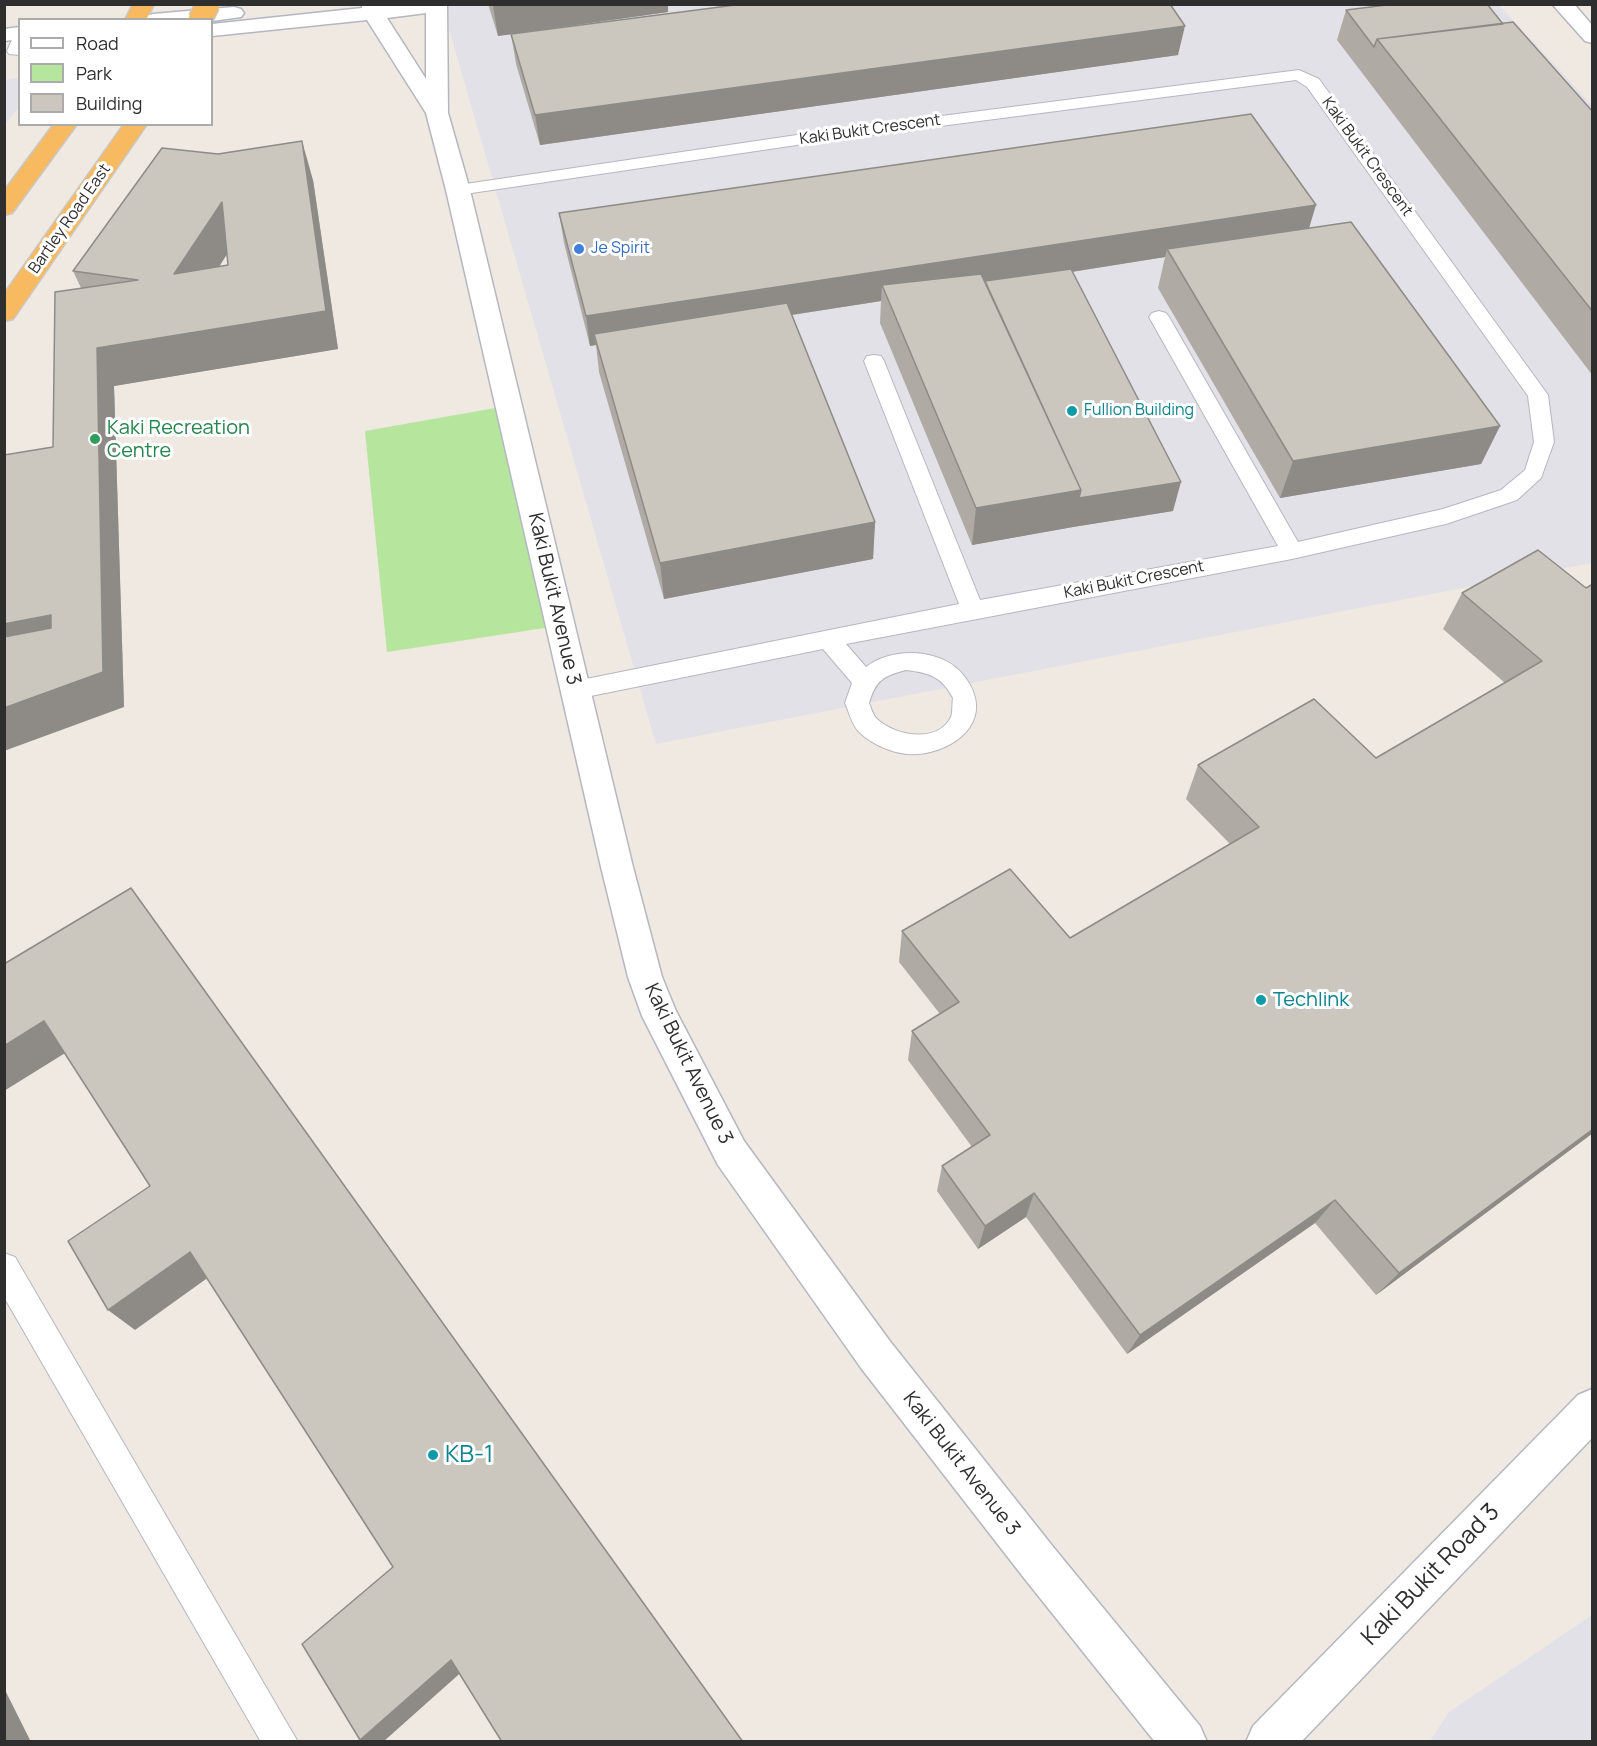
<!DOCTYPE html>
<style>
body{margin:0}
#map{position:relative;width:1597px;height:1746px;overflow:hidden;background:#efe9e1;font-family:Manrope,sans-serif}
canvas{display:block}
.frame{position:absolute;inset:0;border:6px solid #2e2e2e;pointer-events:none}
.legend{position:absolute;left:18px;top:18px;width:195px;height:108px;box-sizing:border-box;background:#fff;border:2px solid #ababab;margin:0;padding:8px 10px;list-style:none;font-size:18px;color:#2e2e2e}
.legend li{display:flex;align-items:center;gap:12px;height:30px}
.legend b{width:30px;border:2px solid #ababab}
</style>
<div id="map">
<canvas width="1597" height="1746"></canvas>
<div class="frame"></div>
<ul class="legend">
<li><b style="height:8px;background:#fff"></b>Road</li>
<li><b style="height:16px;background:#b6e59e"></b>Park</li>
<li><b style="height:16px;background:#cbc7bf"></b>Building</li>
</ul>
</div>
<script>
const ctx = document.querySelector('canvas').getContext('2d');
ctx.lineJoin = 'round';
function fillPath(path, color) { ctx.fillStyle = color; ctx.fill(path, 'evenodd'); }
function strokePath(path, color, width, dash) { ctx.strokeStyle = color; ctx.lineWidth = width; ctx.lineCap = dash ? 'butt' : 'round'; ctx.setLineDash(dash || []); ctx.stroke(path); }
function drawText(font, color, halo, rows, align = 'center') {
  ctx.font = font + ' Manrope,sans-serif'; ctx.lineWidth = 6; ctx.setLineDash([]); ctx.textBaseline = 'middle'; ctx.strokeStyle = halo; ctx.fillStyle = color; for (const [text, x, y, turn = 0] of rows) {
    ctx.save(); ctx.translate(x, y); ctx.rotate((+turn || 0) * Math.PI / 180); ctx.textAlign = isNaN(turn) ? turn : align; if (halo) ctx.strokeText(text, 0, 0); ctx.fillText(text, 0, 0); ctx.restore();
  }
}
const industrial = new Path2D(`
 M442 5H1499L1592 105V563L656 744Z
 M19 78V107L5 124V80Z
 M1592 1615V1741H1430L1449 1712Z`);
const green = new Path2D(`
 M501 407 551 627 387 652 365 431Z`);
const service = new Path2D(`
 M20 33V55L9 54 7 51 14 35Z
 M1299 70 1319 79 1548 395 1554 442 1541 478 1517 500 1446 524 1292 559 846 644 866 667C884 653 913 649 936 657 952 662 962 671 970 685 991 723 954 751 918 754 898 756 874 746 859 732 852 725 849 712 845 703L852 683 823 649 576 699 568 696 564 690 568 684 576 681 959 604 864 361 867 356 874 355 881 356 884 361 980 600 1278 546 1149 317 1152 313 1159 311 1166 313 1169 317 1298 542 1443 509 1501 490 1525 470 1534 442 1528 396 1307 87 1296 80 817 142 458 195 452 194 449 190 452 186 817 132ZM906 670C930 673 941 676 953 698 952 703 953 712 951 717 938 744 895 736 877 719 873 715 871 708 869 703 876 680 883 676 906 670Z
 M4 1253 15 1257 298 1742H261L4 1297Z`);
const minor = new Path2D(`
 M362 4 447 6 448 113 470 190 633 867 662 977 676 1011 744 1141 889 1340 1054 1548 1200 1726 1207 1742H1155L1024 1578 861 1368 718 1165 642 1016 628 977 601 867 446 190 426 113 367 20 212 36V24L362 8ZM426 13V79L387 18Z
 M234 7 241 9 244 13 241 17 212 21 143 20 146 16 153 14Z
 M20 27V39L4 41V29Z`);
const tertiary = new Path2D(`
 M1592 1389V1438L1301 1742H1246L1253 1726 1578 1395Z`);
const secondary = new Path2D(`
 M1552 4H1574L1592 25V43L1585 41Z`);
const trunk = new Path2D(`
 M133 4H154L146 20H125Z
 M54 124H77L12 213 4 215V191Z
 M124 124H147L13 319 4 321V294Z`);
const trunkBridge = new Path2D(`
 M200 20 208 4`);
const wall = new Path2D(`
 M488 4H668V12L498 36Z
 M1346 10 1503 24 1593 112V376L1337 40Z
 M511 34 1178 55 540 145 516 64Z
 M313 180 338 349 114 386 124 707 53 447 81 288 73 271ZM227 254 228 265 219 267Z
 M559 213 1309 228 1500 426 1481 464 1280 498 1158 288 1165 257 1072 272 1173 511 1073 527 972 545 880 323 881 301 792 315 875 522 873 559 664 599 599 372 596 345 590 346 564 243Z
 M1593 584V1133L1376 1295 1315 1223 1127 1354 1026 1217 978 1249 937 1191 942 1166 972 1147 908 1060 912 1031 940 1014 899 962 902 931 1070 938 1230 844 1186 799 1198 765 1376 758 1505 683 1443 629 1462 593 1586 588Z`);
const shadedWall = new Path2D(`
 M503 4H668V12L498 36 493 6Z
 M1185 26 1178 55 540 145 535 115Z
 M302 141 313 180 338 349 114 386 124 707 4 751V708L103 672 97 348 326 311Z
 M222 202 236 240 190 312 174 274Z
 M1316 205 1307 235 1167 249 1165 257 982 286 882 285 881 301 597 345 594 334 596 345 590 346 586 316Z
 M1500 426 1481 464 1280 498 1293 461Z
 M1181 482 1173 511 1073 527 972 545 976 508 1081 490Z
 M875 522 873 559 664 599 660 563Z
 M51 615 73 651 4 664V624Z
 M44 1021 70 1050 4 1091V1046Z
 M1593 1129V1133L1376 1295 1399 1273Z
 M1034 1193 1026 1217 978 1249 985 1226Z
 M1335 1200 1315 1223 1127 1354 1140 1335Z
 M190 1252 213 1274 135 1330 108 1310Z
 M451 1660 466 1668 383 1742H367L360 1740Z
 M4 1688 31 1742H4Z`);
const building = new Path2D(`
 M743 4H1170L1185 26 535 115 511 34Z
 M1395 4H1487L1503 24 1377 39 1374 47 1346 10Z
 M1513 22 1593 112V312L1377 39Z
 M1251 114 1316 205 586 316 559 213Z
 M302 141 326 311 97 348 103 672 4 708V637L51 628V615L4 624V455L53 447 55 292 138 280 73 271 162 148 218 154ZM222 202 228 265 174 274Z
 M1351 222 1500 426 1293 461 1167 249Z
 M1071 269 1181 482 1079 498 1081 490 985 281Z
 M981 274 1081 490 976 508 882 285Z
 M787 303 875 522 660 563 594 334Z
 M1538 550 1586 588 1593 584V1129L1399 1273 1335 1200 1140 1335 1034 1193 985 1226 942 1166 990 1135 912 1031 959 1002 902 931 1010 869 1070 938 1259 827 1198 765 1314 699 1376 758 1542 661 1462 593Z
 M131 888 743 1742H502L451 1660 360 1740 302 1644 393 1567 190 1252 108 1310 68 1241 150 1186 44 1021 4 1046V964Z`);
const markers = [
 [579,249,6,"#3f7fe0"],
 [1072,411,6,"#0f9aa8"],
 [95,439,6,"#2e9e5b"],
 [1261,1000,6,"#0f9aa8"],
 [433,1455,6,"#0f9aa8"]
];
const farStreetnames = [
 ["Kaki Bukit Crescent",870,130,-8],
 ["Kaki Bukit Crescent",1367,157,54],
 ["Bartley Road East",70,219,-55],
 ["Kaki Bukit Crescent",1134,580,-11]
];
const farShopnames = [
 ["Je Spirit",591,249]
];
const farCulturenames = [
 ["Fullion Building",1084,411]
];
const leisureNames = [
 ["Kaki Recreation",107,428],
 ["Centre",107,451]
];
const streetNames = [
 ["Kaki Bukit Avenue 3",554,599,77],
 ["Kaki Bukit Avenue 3",688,1064,64],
 ["Kaki Bukit Avenue 3",961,1464,52]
];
const cultureNames = [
 ["Techlink",1273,1000]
];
const nearCulturenames = [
 ["KB-1",445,1455]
];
const nearStreetnames = [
 ["Kaki Bukit Road 3",1431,1575,-46]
];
fillPath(industrial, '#e3e1e8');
fillPath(green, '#b6e59e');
strokePath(service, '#b4b7c1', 2);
strokePath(minor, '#b4b7c1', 3);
strokePath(tertiary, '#b4b7c1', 3);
strokePath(secondary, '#b4b7c1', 3);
strokePath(trunk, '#c9c9c9', 3);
fillPath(service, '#fff');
fillPath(minor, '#fff');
fillPath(tertiary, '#fff');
fillPath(secondary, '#fff');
fillPath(trunk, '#f8ba60');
strokePath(trunkBridge, '#c9c9c9', 26, []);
strokePath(trunkBridge, '#f8ba60', 23);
fillPath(wall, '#afaba4');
fillPath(shadedWall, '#8e8b86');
fillPath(building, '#cbc7bf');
strokePath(building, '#8e8b86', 1.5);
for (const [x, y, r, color] of markers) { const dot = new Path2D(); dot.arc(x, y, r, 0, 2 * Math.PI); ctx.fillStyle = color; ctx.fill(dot); strokePath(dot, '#fff', 2); }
drawText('16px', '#2e2e2e', '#fff', farStreetnames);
drawText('16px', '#366cbe', '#fff', farShopnames, 'left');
drawText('16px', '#0d838f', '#fff', farCulturenames, 'left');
drawText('20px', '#27864d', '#fff', leisureNames, 'left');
drawText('20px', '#2e2e2e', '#fff', streetNames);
drawText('20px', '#0d838f', '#fff', cultureNames, 'left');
drawText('24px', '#0d838f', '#fff', nearCulturenames, 'left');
drawText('24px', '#2e2e2e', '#fff', nearStreetnames);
</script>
